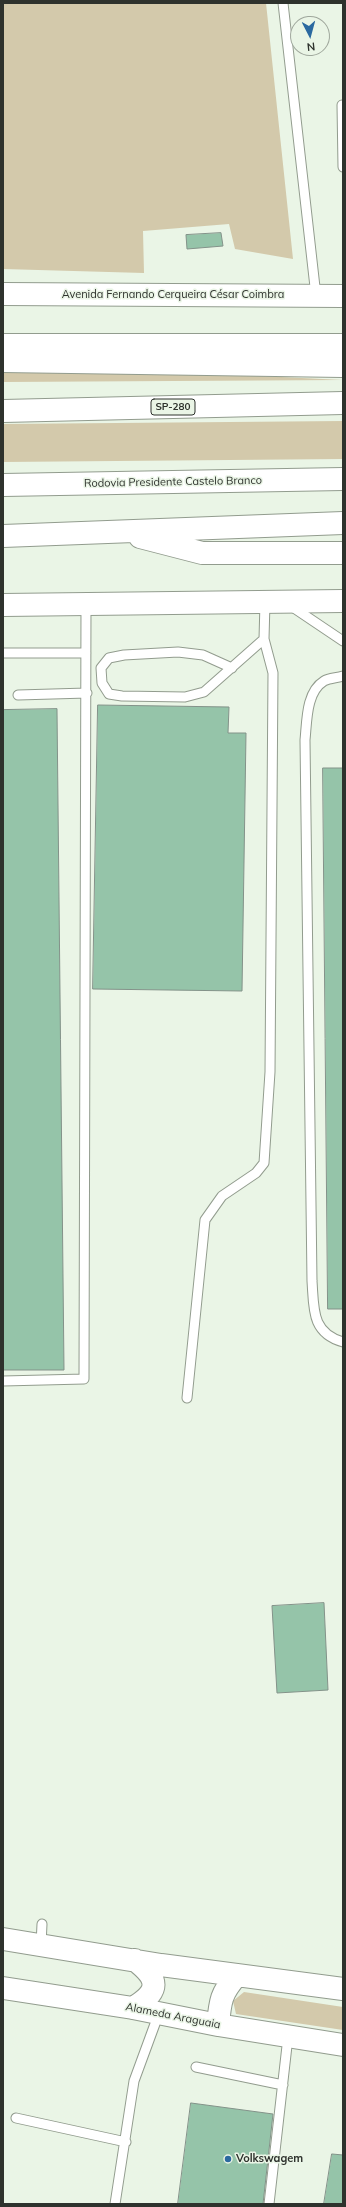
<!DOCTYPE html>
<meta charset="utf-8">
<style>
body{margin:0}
#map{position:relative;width:346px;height:2207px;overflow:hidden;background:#eaf5e6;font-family:Mulish,sans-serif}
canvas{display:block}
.frame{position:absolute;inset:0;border:4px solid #2e322d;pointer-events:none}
.north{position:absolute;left:290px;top:16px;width:40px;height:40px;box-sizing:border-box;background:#eaf5e6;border:1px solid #9fa79c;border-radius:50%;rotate:174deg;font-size:11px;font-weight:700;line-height:16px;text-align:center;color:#2e322d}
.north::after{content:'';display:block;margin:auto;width:14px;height:18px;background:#2b69a0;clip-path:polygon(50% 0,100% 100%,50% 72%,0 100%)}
</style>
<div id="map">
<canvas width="346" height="2207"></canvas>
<div class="frame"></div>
<div class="north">N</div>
</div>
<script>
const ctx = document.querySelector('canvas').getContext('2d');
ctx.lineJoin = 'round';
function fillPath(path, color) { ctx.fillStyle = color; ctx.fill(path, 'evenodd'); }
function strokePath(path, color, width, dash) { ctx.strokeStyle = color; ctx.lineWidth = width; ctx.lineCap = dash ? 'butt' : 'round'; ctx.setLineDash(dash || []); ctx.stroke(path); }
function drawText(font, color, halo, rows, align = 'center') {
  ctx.font = font + ' Mulish,sans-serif'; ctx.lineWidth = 3; ctx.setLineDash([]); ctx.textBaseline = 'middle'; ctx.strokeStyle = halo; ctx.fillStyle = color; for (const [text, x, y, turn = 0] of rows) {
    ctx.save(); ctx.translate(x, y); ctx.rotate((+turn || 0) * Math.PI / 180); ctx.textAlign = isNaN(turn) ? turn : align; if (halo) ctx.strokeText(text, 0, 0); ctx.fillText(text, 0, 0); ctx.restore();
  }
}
const green = new Path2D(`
 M3 3H266L293 259 235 249 229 224 143 231 144 273 3 269Z
 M3 368H97L343 380 3 382Z
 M343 421V459L3 462V424Z
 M244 1992 343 2007V2030L236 2014 233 2001Z`);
const building = new Path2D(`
 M221 233 223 246 187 249 186 235Z
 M98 705 229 707 228 733H246L242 991 93 989Z
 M57 709 64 1370H3V710Z
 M323 768H343V1309H328Z
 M324 1603 328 1690 277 1693 272 1606Z
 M191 2103 273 2114 263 2204H178Z
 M332 2154 343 2155V2204H324Z`);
const lane = new Path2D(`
 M283 3 316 296
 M342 105 343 167
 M291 606 343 641
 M3 653H86
 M232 668 203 655 178 652 124 655 109 658 101 668 102 683 109 694 122 696 185 697 204 692 264 639
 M343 676C337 678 329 678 324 681 306 692 307 721 305 740L312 1281C314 1308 311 1333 343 1342
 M18 695 87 693
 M3 1381 84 1379 86 604
 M187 1398 205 1220 222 1196 256 1173 264 1163 270 1072 273 673 264 639 265 602
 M41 1945 42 1924
 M196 2067 283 2085
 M16 2118 126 2142
 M115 2204 134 2081 159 2013
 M269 2204 288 2037`);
const secondary = new Path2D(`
 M3 294 343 296
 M3 605 343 601
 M3 1939 161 1965 343 1989
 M3 1988 133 2008 218 2025 343 2045
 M133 2008C161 1991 159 1979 135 1960
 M218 2025C220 2001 221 1993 237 1975`);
const highway = new Path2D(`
 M3 345H343
 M3 361 343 366
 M3 411 343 403
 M3 485 343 479
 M3 536 343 523
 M140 537 202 553H343`);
const markers = [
 [228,2159,4,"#2b69a0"]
];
const shields = [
 [173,407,44]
];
const shieldNames = [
 ["SP-280",173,407]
];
const streetNames = [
 ["Avenida Fernando Cerqueira César Coimbra",173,295],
 ["Rodovia Presidente Castelo Branco",173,482,-1],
 ["Alameda Araguaia",173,2016,11]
];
const poiNames = [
 ["Volkswagem",236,2159]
];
fillPath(green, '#d3c9ab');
fillPath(building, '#95c4a9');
strokePath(building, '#839289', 1);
strokePath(lane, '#929c8e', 11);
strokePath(secondary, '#929c8e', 24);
strokePath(highway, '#929c8e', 24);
strokePath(lane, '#fff', 9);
strokePath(secondary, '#fff', 22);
strokePath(highway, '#fff', 22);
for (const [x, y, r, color] of markers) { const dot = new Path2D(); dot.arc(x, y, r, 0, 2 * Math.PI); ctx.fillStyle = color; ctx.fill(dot); strokePath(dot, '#eaf5e6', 1.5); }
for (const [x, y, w] of shields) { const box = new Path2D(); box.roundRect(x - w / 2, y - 8, w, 16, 3); ctx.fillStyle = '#eaf5e6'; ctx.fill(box); strokePath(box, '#2e322d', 1); }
drawText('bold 10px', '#2e322d', null, shieldNames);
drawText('11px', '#2e322d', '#eaf5e6', streetNames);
drawText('bold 11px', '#2e322d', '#eaf5e6', poiNames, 'left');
</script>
